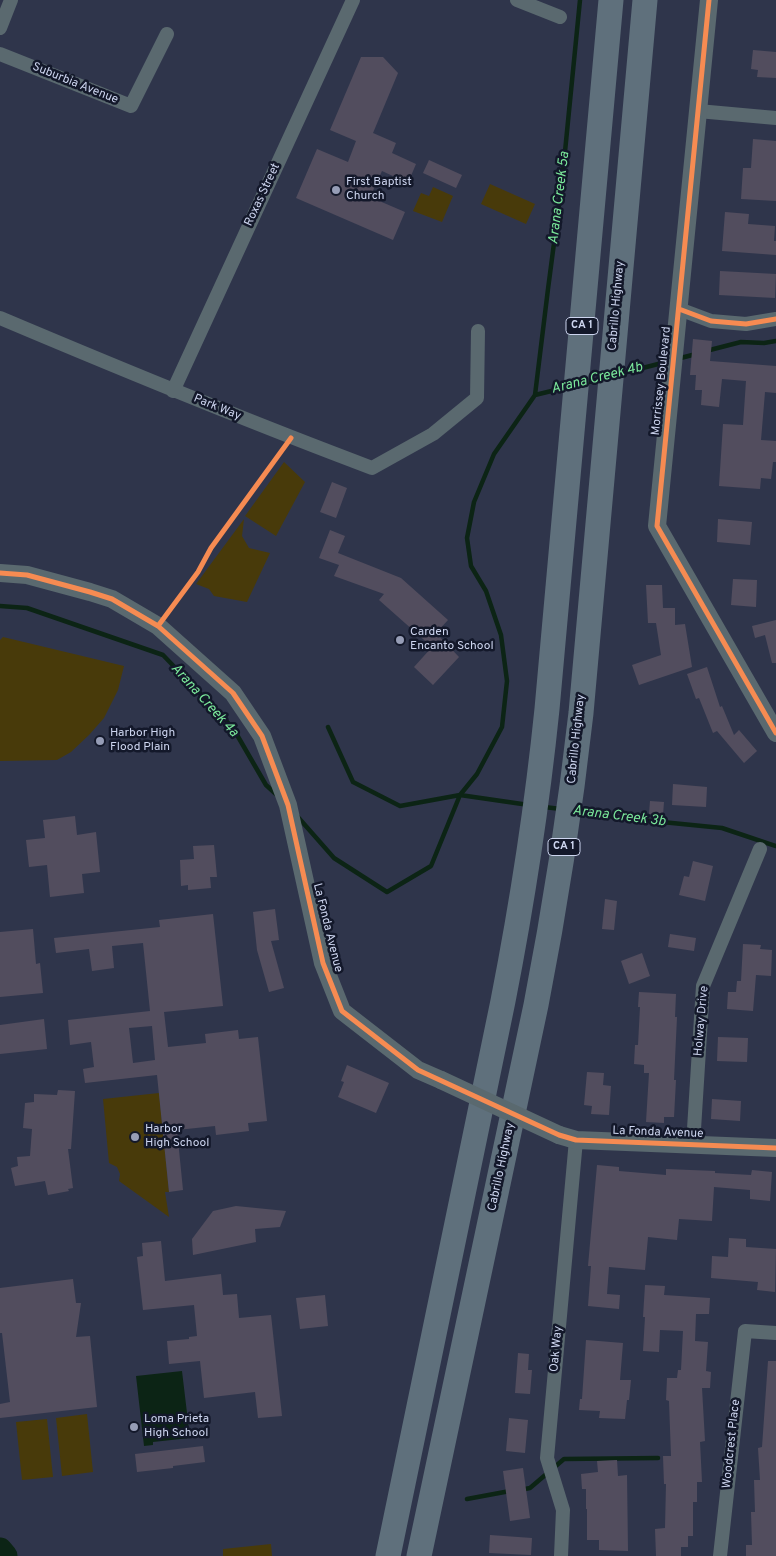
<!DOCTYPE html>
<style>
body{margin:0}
canvas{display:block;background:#2f354b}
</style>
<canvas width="776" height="1556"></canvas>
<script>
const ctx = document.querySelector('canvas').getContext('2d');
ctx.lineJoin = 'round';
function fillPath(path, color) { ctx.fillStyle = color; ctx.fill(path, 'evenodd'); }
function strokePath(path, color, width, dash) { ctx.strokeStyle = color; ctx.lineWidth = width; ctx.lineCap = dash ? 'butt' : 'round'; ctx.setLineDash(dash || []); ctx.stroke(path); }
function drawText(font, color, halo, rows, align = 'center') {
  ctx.font = font + ' Overpass,sans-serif'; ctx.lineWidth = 5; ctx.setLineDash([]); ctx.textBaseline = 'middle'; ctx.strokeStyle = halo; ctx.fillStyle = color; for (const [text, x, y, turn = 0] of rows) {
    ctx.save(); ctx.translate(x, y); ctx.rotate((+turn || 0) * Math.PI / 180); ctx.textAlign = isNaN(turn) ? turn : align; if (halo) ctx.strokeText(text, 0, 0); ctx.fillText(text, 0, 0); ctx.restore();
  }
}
const green = new Path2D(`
 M490 184 535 204 526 224 481 204Z
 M433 187 453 196 442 222 413 211 421 193 429 196Z
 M284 462 305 482 276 536 245 516Z
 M244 519 242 536 249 548 270 553 247 602 214 596 209 589 196 584Z
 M3 637 124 666 118 690 104 718 89 735 71 752 57 760 0 761V640Z
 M159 1093 169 1192H165L169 1217 119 1181 120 1174 117 1167 109 1163 103 1099Z
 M87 1414 93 1472 62 1476 56 1418Z
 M47 1419 53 1477 22 1480 16 1422Z
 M271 1544 272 1556H223V1549Z`);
const water = new Path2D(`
 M182 1371 190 1438 153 1442V1445L144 1446 136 1376Z`);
const stream = new Path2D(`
 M706 351 741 342 764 343 776 341
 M677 359 696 354
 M619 374 670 361
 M585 383 604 378
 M535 395 548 289 562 182 580 0
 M535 395 568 387
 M0 606 27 608 163 655 233 728 266 785 278 796
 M328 727 353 782 400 806 460 795 529 805
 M544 807 561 809
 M576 812 632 819 722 828 776 846
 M297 816 334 858 387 892 431 866 460 795 477 774 502 727 507 681 501 635 486 591 471 566 467 538 474 502 494 454 535 395
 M520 1490 530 1488 564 1459 658 1458
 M467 1499 510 1491`);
const river = new Path2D(`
 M0 1550 5 1556`);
const building = new Path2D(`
 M753 50 776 52V78L757 77 758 70 751 69Z
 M361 57H383L398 73 373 133 396 143 392 153 416 164 408 183 382 171 370 197 405 212 393 240 296 198 317 149 348 162 356 141 330 130Z
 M753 139 776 141V201L741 199 743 168H751Z
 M429 160 462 175 456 188 423 173Z
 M725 212 749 214 748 224 775 226 774 241H776V255L722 251Z
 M720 271 776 274 775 298 719 295Z
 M693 339 712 341 710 361 776 366V393L765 392 761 440 776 441V462H773L771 479 761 478 760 489 719 486 723 424 743 425 746 381 722 379 719 407 701 405 702 390H695L696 375H690Z
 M332 482 347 488 336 518 320 512Z
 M718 519 752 522 750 545 717 542Z
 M330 530 345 536 338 553 401 578 448 620 436 633 459 657 433 685 414 667 432 647 379 600 384 594 334 576 339 565 319 558Z
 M733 579 757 580 756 607 731 605Z
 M646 585H662L663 608H675V625L685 624 692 667 639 685 632 665 661 655 656 623H648Z
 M776 620V663H772L765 635 755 638 752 626Z
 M707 667 720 707 722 706 734 735 739 730 757 751 744 763 717 731 713 733 699 698 696 699 687 674Z
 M673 784 707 787 706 807 672 805Z
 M650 801 664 802 663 815 649 814Z
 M75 816 77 835 96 832 100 872 82 874 84 893 50 897 47 865 29 867 26 840 45 838 43 820Z
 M214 845 217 877H210L211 888 188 890V885L181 886 180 860 194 859 193 846Z
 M693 861 713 866 705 901 679 895 684 876 689 877Z
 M605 899 617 901 614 930 602 929Z
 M275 909 279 940 271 941 284 988 269 992 257 950 253 912Z
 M213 914 223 1006 164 1012 168 1047 206 1043 205 1034 238 1030 239 1039 258 1037 267 1121 248 1123 249 1131 216 1135 215 1126 177 1130 183 1190 169 1192 157 1075 85 1083 83 1069 94 1067 91 1042 70 1045 68 1020 150 1011 143 943 112 946 114 968 92 971 89 949 56 953 54 938 160 927 159 920ZM152 1026 155 1060 133 1063 129 1028Z
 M33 929 36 964 40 963 43 993 0 997V932Z
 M670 934 696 938 694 951 668 947Z
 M743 944 761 945 760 949 772 950 771 976 756 975 753 1011 727 1009 728 992H736L737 981H741Z
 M642 953 650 976 629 984 621 961Z
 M639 992 676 994 675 1017H677L674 1080H676L674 1117H664V1123L646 1122 649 1073H644V1065L634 1064 635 1045H638L640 1007H638Z
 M44 1019 47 1049 0 1054V1025Z
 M718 1037 748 1038 747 1062 717 1061Z
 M347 1065 389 1083 376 1113 338 1097 344 1082 341 1081Z
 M587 1072 604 1073 603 1085 611 1086 609 1115 591 1114 592 1106 584 1105Z
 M58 1090 75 1091 71 1149H68L73 1188 68 1189 69 1191 48 1195 45 1181 15 1186 11 1168 18 1166 17 1157 30 1156 32 1129 23 1128 25 1103 34 1102V1094L57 1095Z
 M712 1099 741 1101 740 1121 711 1119Z
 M597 1165 619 1167V1171L666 1175V1169L715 1171V1173L751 1175 752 1170 772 1172 770 1201 750 1199V1190L714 1187 712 1221 679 1219 677 1240 648 1237 645 1270 609 1267 607 1294 620 1295 619 1309 588 1306 591 1266H588Z
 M236 1206 286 1211 280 1227 255 1229 256 1242 193 1255 192 1239 213 1211Z
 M729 1238 746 1239V1247L776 1249 775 1292 757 1290 758 1282 711 1278 712 1256 728 1257Z
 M161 1241 165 1281 221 1274 223 1295 237 1294 239 1318 271 1315 282 1416 258 1418 255 1392 204 1398 200 1361 169 1364 167 1341 189 1339V1337L197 1336 194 1305 143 1310 137 1257 143 1256 142 1243Z
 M73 1279 76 1303H81L76 1337 90 1336 97 1407 0 1418V1404L10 1402 2 1333H0V1288Z
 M645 1285 665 1286 664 1295 710 1298 709 1314H696L695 1341 708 1342 706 1371 711 1372 710 1388H702L705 1441 700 1442 702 1482H697V1502H693V1536H688V1547H681V1556H656L655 1529 665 1528 666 1484H664L663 1456H671L669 1401 666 1400 667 1378H677L678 1370H681L683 1331 660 1330 659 1352 643 1351 645 1317H643Z
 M325 1295 328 1326 300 1329 296 1298Z
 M586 1340 623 1343 620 1380H631L629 1400H627L625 1419 599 1418 600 1411 579 1410 580 1399H582Z
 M518 1353 529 1354 528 1370H532L530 1394 515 1393Z
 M768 1361H776V1556H746V1545H752L751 1512H755L754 1480H760L758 1448 762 1447Z
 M509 1418 528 1420 525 1453 506 1451Z
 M203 1446 205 1462 173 1466V1468L137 1472 135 1454Z
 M617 1460 618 1476 627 1475 628 1551 599 1550V1540H587V1509H586V1489H582L581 1474 598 1472 597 1461Z
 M523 1468 530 1518 510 1521 503 1471Z
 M490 1535 532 1538 531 1555 489 1553Z`);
const minor = new Path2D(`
 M517 0 560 17
 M0 28 11 0
 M0 54 131 106 167 34
 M698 111 776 118
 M679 309 711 321 746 324 776 319
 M0 318C123 370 247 421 372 468L433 434 477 398 478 331
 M173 391 353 0
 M693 1145 703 986 760 849
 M561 1556 563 1510 547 1458 576 1140
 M720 1556 745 1331 776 1333`);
const tertiary = new Path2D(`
 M709 0 657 526 776 733
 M0 573 27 575 90 592 112 599 158 626 233 693 262 736 288 805 323 963 342 1011 418 1070 441 1080
 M559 1135 576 1140 776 1148`);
const motorway = new Path2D(`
 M388 1556 503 1001C522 904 537 807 547 709L611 0
 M419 1556 536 1005C555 908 570 811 581 713L645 0`);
const tertiaryBridge = new Path2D(`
 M441 1080 559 1135`);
const cycleway = new Path2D(`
 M709 0 657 526 776 733
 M679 309 711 321 746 324 776 319
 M0 573 27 575 90 592 112 599 158 626 233 693 262 736 288 805 323 963 342 1011 418 1070 559 1135 576 1140 776 1148
 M158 626 198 572 211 548 291 438`);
const markers = [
 [336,190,5,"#969db6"],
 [400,640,5,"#969db6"],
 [100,741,5,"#969db6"],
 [135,1137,5,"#969db6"],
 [134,1427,5,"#969db6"]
];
const shields = [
 [582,326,32],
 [564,847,32]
];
const shieldNames = [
 ["CA 1",582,326],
 ["CA 1",564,847]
];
const streetNames = [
 ["Suburbia Avenue",75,84,22],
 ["Roxas Street",263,195,-65],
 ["Cabrillo Highway",617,306,-85],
 ["Morrissey Boulevard",662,381,-84],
 ["Park Way",217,408,22],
 ["Cabrillo Highway",577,739,-84],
 ["La Fonda Avenue",327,928,76],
 ["Holway Drive",702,1021,-85],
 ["La Fonda Avenue",658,1133,2],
 ["Cabrillo Highway",502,1167,-78],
 ["Oak Way",557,1349,-85],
 ["Woodcrest Place",732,1444,-84]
];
const poiNames = [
 ["First Baptist",346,183],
 ["Church",346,197],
 ["Carden",410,633],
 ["Encanto School",410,647],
 ["Harbor High",110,734],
 ["Flood Plain",110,748],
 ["Harbor",145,1130],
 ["High School",145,1144],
 ["Loma Prieta",144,1420],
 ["High School",144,1434]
];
const waterNames = [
 ["Arana Creek 5a",560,198,-83],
 ["Arana Creek 4b",597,379,-14],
 ["Arana Creek 4a",204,701,48],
 ["Arana Creek 3b",619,817,7]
];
fillPath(green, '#483a0a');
fillPath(water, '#0c2415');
strokePath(stream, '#0c2415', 4.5);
strokePath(river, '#0c2415', 25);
fillPath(building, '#524d5e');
strokePath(minor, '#5a696f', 14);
strokePath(tertiary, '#5a696f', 18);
strokePath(motorway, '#5f707c', 25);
strokePath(tertiaryBridge, '#5a696f', 18);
strokePath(cycleway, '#f68b52', 5);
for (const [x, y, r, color] of markers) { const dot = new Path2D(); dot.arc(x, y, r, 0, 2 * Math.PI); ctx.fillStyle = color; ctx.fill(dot); strokePath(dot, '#13182a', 2); }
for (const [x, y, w] of shields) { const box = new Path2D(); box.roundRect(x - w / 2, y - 8.5, w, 17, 4); ctx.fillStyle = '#13182a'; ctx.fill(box); strokePath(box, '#cdd5ef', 1); }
drawText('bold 11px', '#cdd5ef', null, shieldNames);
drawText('12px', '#cdd5ef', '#13182a', streetNames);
drawText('12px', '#cdd5ef', '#13182a', poiNames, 'left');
drawText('italic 14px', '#7ae79a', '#13182a', waterNames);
</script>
